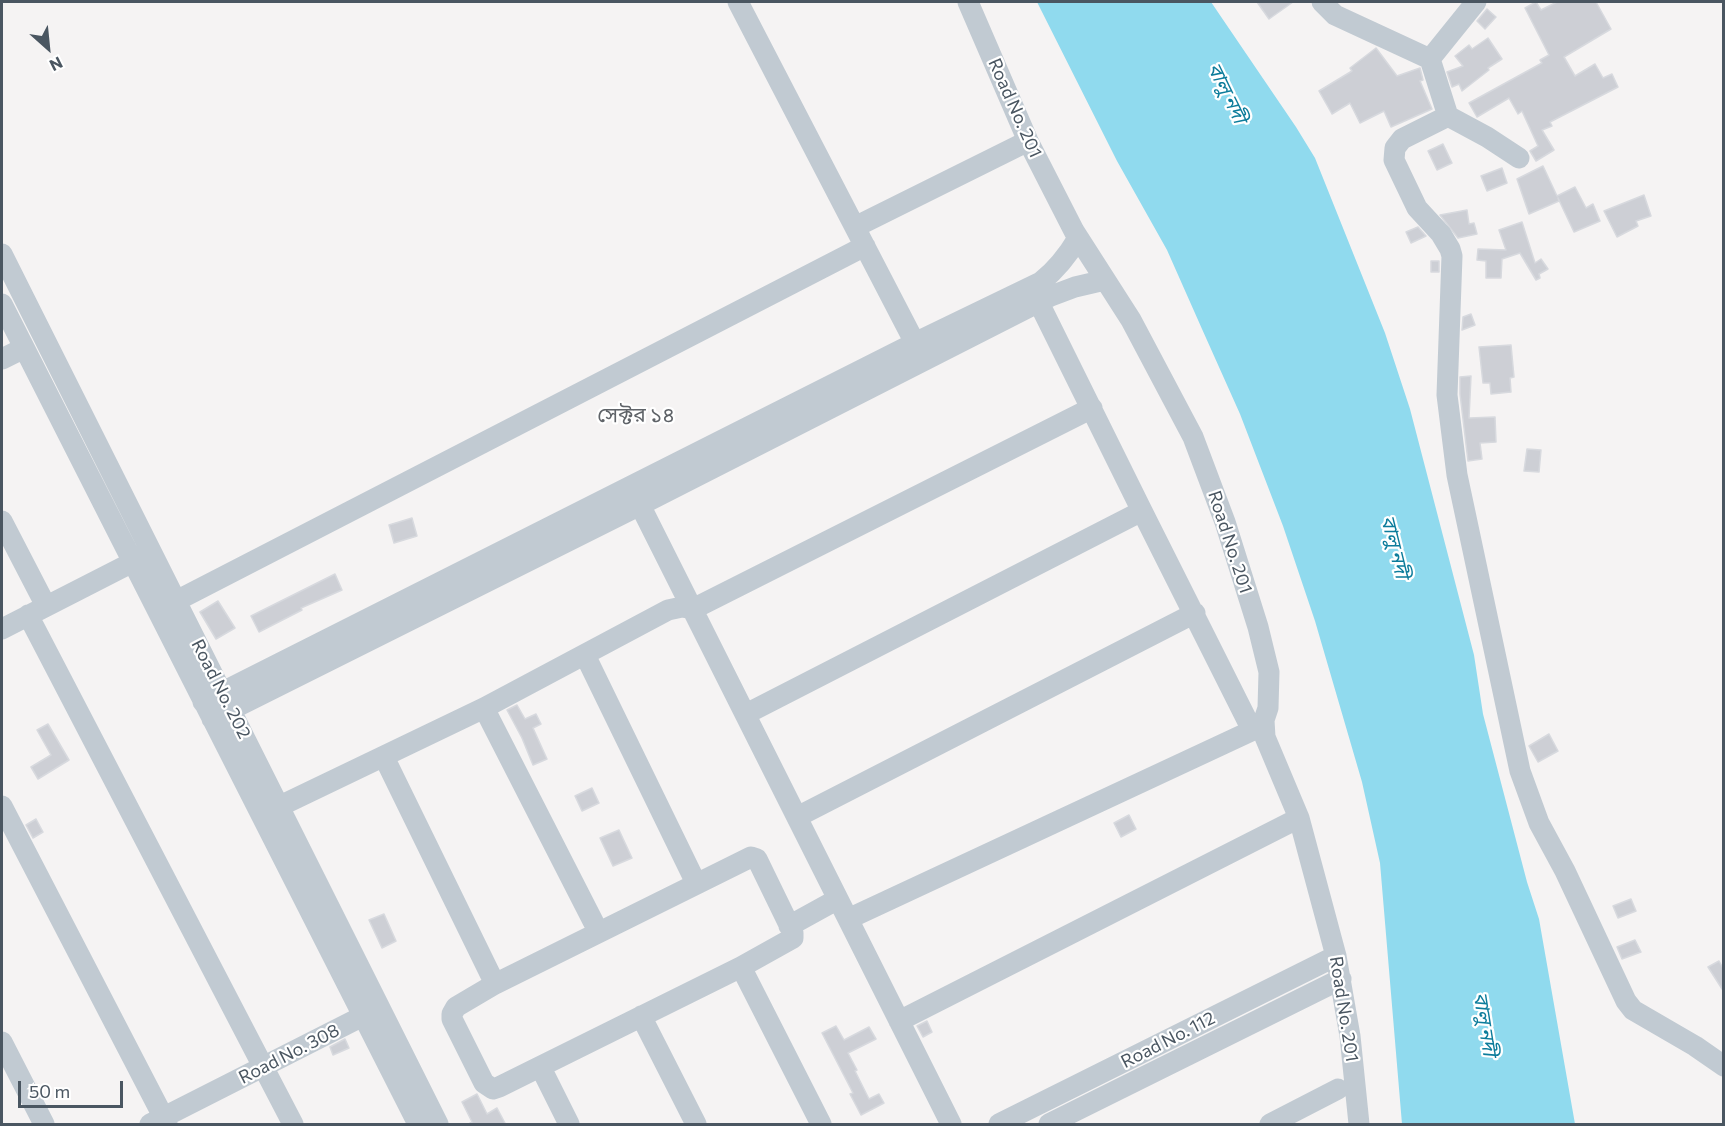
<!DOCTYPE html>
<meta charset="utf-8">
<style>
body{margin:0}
#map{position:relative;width:1725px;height:1126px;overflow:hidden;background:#f5f3f3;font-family:Commissioner,sans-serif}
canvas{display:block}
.frame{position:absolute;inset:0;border:3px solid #4a5661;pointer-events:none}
.north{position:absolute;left:18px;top:18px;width:60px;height:60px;-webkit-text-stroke:4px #fff;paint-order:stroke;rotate:153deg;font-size:16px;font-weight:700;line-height:24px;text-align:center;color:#4a5661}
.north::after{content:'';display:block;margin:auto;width:21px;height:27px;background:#4a5661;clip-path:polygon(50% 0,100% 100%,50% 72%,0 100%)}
.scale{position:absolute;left:18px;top:1081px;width:105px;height:27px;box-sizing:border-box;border:3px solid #4a5661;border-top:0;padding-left:8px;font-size:18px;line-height:21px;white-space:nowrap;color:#4a5661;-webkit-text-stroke:4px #fff;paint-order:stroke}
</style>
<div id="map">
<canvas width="1725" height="1126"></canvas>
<div class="frame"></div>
<div class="north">N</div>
<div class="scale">50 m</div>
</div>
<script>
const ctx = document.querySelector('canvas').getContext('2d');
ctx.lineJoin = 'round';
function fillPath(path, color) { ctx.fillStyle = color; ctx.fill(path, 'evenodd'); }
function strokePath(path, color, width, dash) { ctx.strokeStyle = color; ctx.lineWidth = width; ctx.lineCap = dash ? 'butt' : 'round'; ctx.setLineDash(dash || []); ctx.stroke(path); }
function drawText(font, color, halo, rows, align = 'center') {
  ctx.font = font + ' Commissioner,"Noto Sans Bengali",sans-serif'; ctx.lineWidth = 4.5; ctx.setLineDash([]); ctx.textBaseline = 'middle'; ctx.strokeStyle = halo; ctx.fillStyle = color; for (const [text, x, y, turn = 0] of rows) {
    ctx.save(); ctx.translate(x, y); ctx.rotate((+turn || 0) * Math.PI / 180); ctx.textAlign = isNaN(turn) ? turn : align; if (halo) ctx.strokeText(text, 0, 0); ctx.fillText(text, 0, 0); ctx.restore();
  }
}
const water = new Path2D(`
 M1037 2H1211L1296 127 1315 158 1385 333 1410 409 1474 655 1483 714 1527 882 1539 919 1575 1124H1402L1380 863 1362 782 1315 621 1283 526 1240 414 1202 329 1167 250 1117 161Z`);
const building = new Path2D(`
 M1257 2H1293L1269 19Z
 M1536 2 1541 10 1557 2H1596L1611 29 1564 57 1575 76 1595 64 1603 78 1612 74 1618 87 1550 122 1552 126 1542 130 1554 150 1536 161 1530 151 1538 146 1522 111 1518 114 1509 98 1477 117 1469 103 1542 63 1540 60 1549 55 1525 8Z
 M1487 9 1496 17 1485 29 1477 21Z
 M1488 38 1502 59 1488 68 1489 70 1462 91 1459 84 1452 87 1447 72 1463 66 1455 56 1469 45 1472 49Z
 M1376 48 1397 76 1420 68 1423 80 1420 81 1432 109 1391 127 1384 111 1360 123 1350 103 1332 114 1319 91 1352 71 1350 68Z
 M1443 144 1452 163 1437 170 1428 151Z
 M1543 166 1557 196 1575 187 1586 208 1593 204 1600 221 1574 232 1558 198 1559 201 1529 214 1517 179Z
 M1502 168 1507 183 1487 191 1481 176Z
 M1644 195 1651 216 1636 221 1638 226 1617 237 1604 211Z
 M1467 210 1469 224 1474 223 1477 234 1458 238 1440 215Z
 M1522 222 1535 263 1541 259 1548 269 1539 274 1540 278 1536 280 1520 253 1502 259 1501 278H1486V261L1477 260 1478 249 1506 250 1499 230Z
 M1418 227 1426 236 1411 243 1406 232Z
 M1431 261H1439V272H1431Z
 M1471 314 1475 325 1462 330 1463 317Z
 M1511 345 1514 377 1510 378 1511 392 1491 394 1490 383H1483L1479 347Z
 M1471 376 1469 418 1495 417 1496 442 1480 443 1482 459 1468 461 1460 394V377Z
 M1527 449 1541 450 1539 472 1524 471Z
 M412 518 417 536 394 543 389 525Z
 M335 574 342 590 301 608 302 610 259 632 251 616Z
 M218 601 235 628 216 639 200 612Z
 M517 705 525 719 536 714 541 724 533 728 547 759 533 765 522 738 507 710Z
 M48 724 69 760 38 779 31 767 51 755 37 730Z
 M1549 734 1558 751 1538 762 1529 746Z
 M592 788 599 803 582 811 575 796Z
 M1129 815 1136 829 1121 837 1114 823Z
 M36 819 43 832 33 838 26 825Z
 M619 830 632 858 613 866 600 838Z
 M1631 899 1636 911 1618 918 1613 906Z
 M384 914 396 941 382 948 369 920Z
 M1635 940 1641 952 1622 959 1617 947Z
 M1719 961 1724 970V992L1708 967Z
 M927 1021 932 1032 923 1037 917 1026Z
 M836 1026 844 1040 869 1027 876 1039 848 1053 857 1070 855 1071 869 1099 879 1094 884 1103 861 1115 850 1094 853 1093 822 1033Z
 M345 1039 349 1048 333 1055 330 1047Z
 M477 1094 487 1114 497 1108 506 1125H467L472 1122 462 1102Z`);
const minor = new Path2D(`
 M738 2 915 343
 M968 2 1028 141 1074 231 1131 320 1193 437 1225 522 1258 627 1269 672 1268 708 1264 720 1265 737 1299 818 1336 956 1350 1036 1359 1124
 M1322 2 1335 15 1430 59 1448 116 1402 139 1395 148 1394 160 1417 208 1441 234 1450 249 1452 256 1447 395 1457 475 1520 771 1539 823 1565 871 1626 1001 1633 1010 1695 1046 1724 1066
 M1430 59 1476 2
 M1448 116 1487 137 1519 158
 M855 227 1028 141
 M2 254 438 1124
 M1039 303 1142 511 1252 730
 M2 304 418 1124
 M2 359 24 348
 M640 505 951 1124
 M2 521 46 606
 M176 601 865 246
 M28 615 293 1124
 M2 629 133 562
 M585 655 696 883
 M203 702 915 343 1041 282C1057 269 1068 255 1078 238
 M484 708 598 931
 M746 714 1142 511
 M212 719 640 505 1051 296 1075 287 1105 280
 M384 757 495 984
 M2 806 167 1124
 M280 806 484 708 668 610 682 607 693 609 1092 408
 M797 817 1195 613
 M751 857 757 859 793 933V938L741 967 499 1087 493 1089 484 1083 452 1019V1014L456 1007 495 984Z
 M848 919 1264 725
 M789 926 838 899
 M741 967 821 1124
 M641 1016 696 1124
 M899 1021 1299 818
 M2 1042 44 1124
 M541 1068 569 1124
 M150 1124 363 1016
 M999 1124 1336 956
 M1049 1124 1341 979
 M1270 1124 1338 1089`);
const streetNames = [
 ["Road No. 201",1015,108,66],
 ["Road No. 201",1230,542,72],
 ["Road No. 202",221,689,63],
 ["Road No. 201",1344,1009,81],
 ["Road No. 112",1168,1040,-27],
 ["Road No. 308",289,1054,-27]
];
const waterNames = [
 ["বালু নদী",1227,93,64],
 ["বালু নদী",1395,547,76],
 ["বালু নদী",1485,1024,81]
];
const quarterNames = [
 ["সেক্টর ১৪",636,415]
];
fillPath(water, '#90daee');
fillPath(building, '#cdcfd5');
strokePath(building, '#d7d9de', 1.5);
strokePath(minor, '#c1cad2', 21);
drawText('18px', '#4a5661', '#fff', streetNames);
drawText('italic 20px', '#0c7c9b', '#fff', waterNames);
drawText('21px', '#5f6368', '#fff', quarterNames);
</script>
